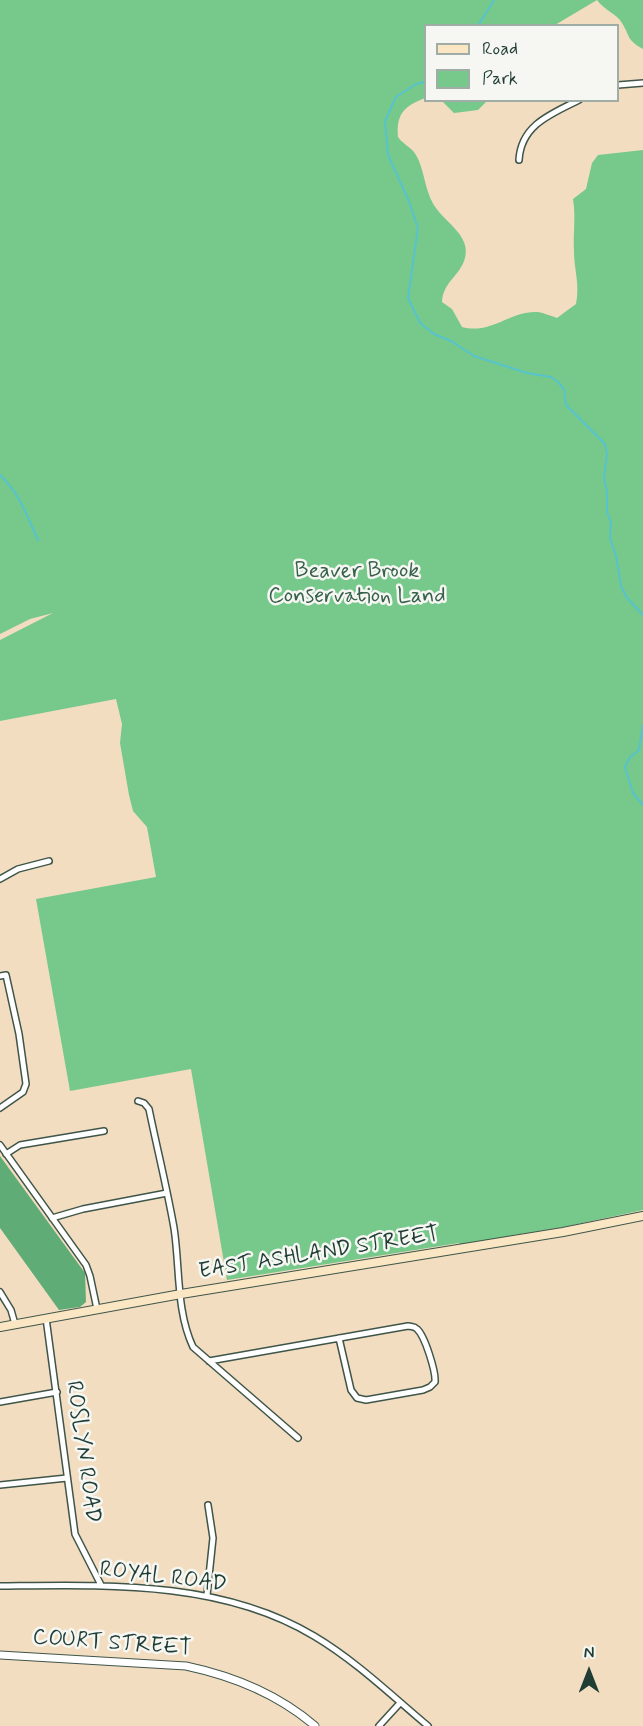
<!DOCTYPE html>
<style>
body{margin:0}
#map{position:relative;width:643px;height:1726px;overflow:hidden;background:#f2ddc1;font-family:Mynerve,sans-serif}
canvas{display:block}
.legend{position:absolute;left:424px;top:24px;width:195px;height:78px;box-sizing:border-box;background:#f6f6f2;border:2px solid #a0aca6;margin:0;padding:8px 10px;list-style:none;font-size:18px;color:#1f3d34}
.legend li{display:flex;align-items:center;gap:12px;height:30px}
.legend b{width:30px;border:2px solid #a0aca6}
.north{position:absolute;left:559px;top:1642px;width:60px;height:60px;-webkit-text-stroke:4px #f6f6f2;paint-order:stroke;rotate:0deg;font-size:16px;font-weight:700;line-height:24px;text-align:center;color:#1f3d34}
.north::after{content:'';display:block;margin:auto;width:21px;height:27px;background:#1f3d34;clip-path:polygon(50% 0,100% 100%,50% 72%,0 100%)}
</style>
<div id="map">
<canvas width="643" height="1726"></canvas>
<ul class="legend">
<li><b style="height:8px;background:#fbe6c4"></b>Road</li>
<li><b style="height:16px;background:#76c88b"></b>Park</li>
</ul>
<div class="north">N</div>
</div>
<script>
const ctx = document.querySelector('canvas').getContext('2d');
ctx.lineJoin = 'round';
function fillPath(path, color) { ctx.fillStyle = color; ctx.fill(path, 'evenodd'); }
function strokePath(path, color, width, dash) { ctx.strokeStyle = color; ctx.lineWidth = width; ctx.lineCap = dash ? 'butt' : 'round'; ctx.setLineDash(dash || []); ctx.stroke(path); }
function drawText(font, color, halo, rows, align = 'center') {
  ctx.font = font + ' Mynerve,sans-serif'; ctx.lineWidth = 5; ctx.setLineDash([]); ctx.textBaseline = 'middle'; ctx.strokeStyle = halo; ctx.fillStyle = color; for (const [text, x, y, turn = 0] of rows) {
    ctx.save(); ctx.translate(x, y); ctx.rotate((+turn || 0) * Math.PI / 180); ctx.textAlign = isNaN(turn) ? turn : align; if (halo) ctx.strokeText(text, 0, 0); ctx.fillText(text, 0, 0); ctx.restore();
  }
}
const green = new Path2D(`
 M0 0H643V49C626 39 631 38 622 23 616 13 605 11 597 0L555 25 426 26 425 98C405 106 396 113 398 137 402 143 410 147 414 152 425 167 424 192 436 208 446 223 471 236 465 258 460 276 443 282 442 302L452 309 462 327C491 335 511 310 538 312 544 313 551 316 557 318L576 304C580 283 574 271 574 251 573 233 576 217 573 199L586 189 592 163 598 155 643 150V1210L564 1227 515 1235 517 1239 461 1248 459 1243 227 1280 191 1069 70 1091 36 899 156 877 147 827 133 811 129 795 120 743 122 724 116 699 0 721V640L53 613 30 619 0 634Z
 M442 101H487L478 110 454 113Z`);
const forest = new Path2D(`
 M0 1156 85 1273 86 1302 80 1307 59 1310 0 1228Z`);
const stream = new Path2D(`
 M478 26 494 0
 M426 82 416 84 396 97 385 121 388 155 408 199 418 228 408 298 420 323 434 334 451 341 474 356 527 373 551 377 557 381 564 389 566 405 605 444 607 454 604 478 607 492V512L611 523 610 538 616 556 621 586 627 598 643 615
 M0 475C20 494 27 516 38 540
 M643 725 639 750 630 757 625 767 633 793 643 805`);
const minor = new Path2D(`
 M618 85 643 83
 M519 160C521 125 551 114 579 100
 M0 879 18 869 49 861
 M0 976 6 975 19 1034 26 1084 23 1092 0 1108
 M138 1101 144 1103 149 1109C157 1148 167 1188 174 1228 180 1266 176 1311 193 1347L298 1438
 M0 1145 86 1265 90 1276 97 1309
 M6 1154 20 1145 104 1131
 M52 1218 83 1209 167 1193
 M0 1292 11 1310 15 1324
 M46 1318 75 1534 101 1585
 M209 1361 408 1326C413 1327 414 1326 417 1329 425 1336 436 1372 435 1382L430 1387 423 1390 366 1400 357 1398 351 1390 339 1338
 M0 1402 57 1392
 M0 1485 67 1478
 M0 1586C105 1585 221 1580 314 1636 356 1661 391 1695 428 1726
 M207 1595 213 1538 208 1505
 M379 1726 400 1703`);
const tertiary = new Path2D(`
 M0 1655 186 1666C233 1676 278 1694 315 1726`);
const secondary = new Path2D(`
 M0 1327 181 1294 563 1232 643 1216`);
const parkNames = [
 ["Beaver Brook",357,572],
 ["Conservation Land",357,597]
];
const streetNames = [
 ["EAST ASHLAND STREET",319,1254,-9],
 ["ROSLYN ROAD",82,1452,82],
 ["ROYAL ROAD",163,1578,7],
 ["COURT STREET",112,1644,4]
];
fillPath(green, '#76c88b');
fillPath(forest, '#60ac77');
strokePath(stream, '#57c4cd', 2);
strokePath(minor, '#3f5549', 8);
strokePath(tertiary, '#3f5549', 9);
strokePath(secondary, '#3f5549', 10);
strokePath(minor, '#fff', 5);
strokePath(tertiary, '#fff', 7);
strokePath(secondary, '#fbe6c4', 8);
drawText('22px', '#35604a', '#f6f6f2', parkNames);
drawText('22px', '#1f3d34', '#f6f6f2', streetNames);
</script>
